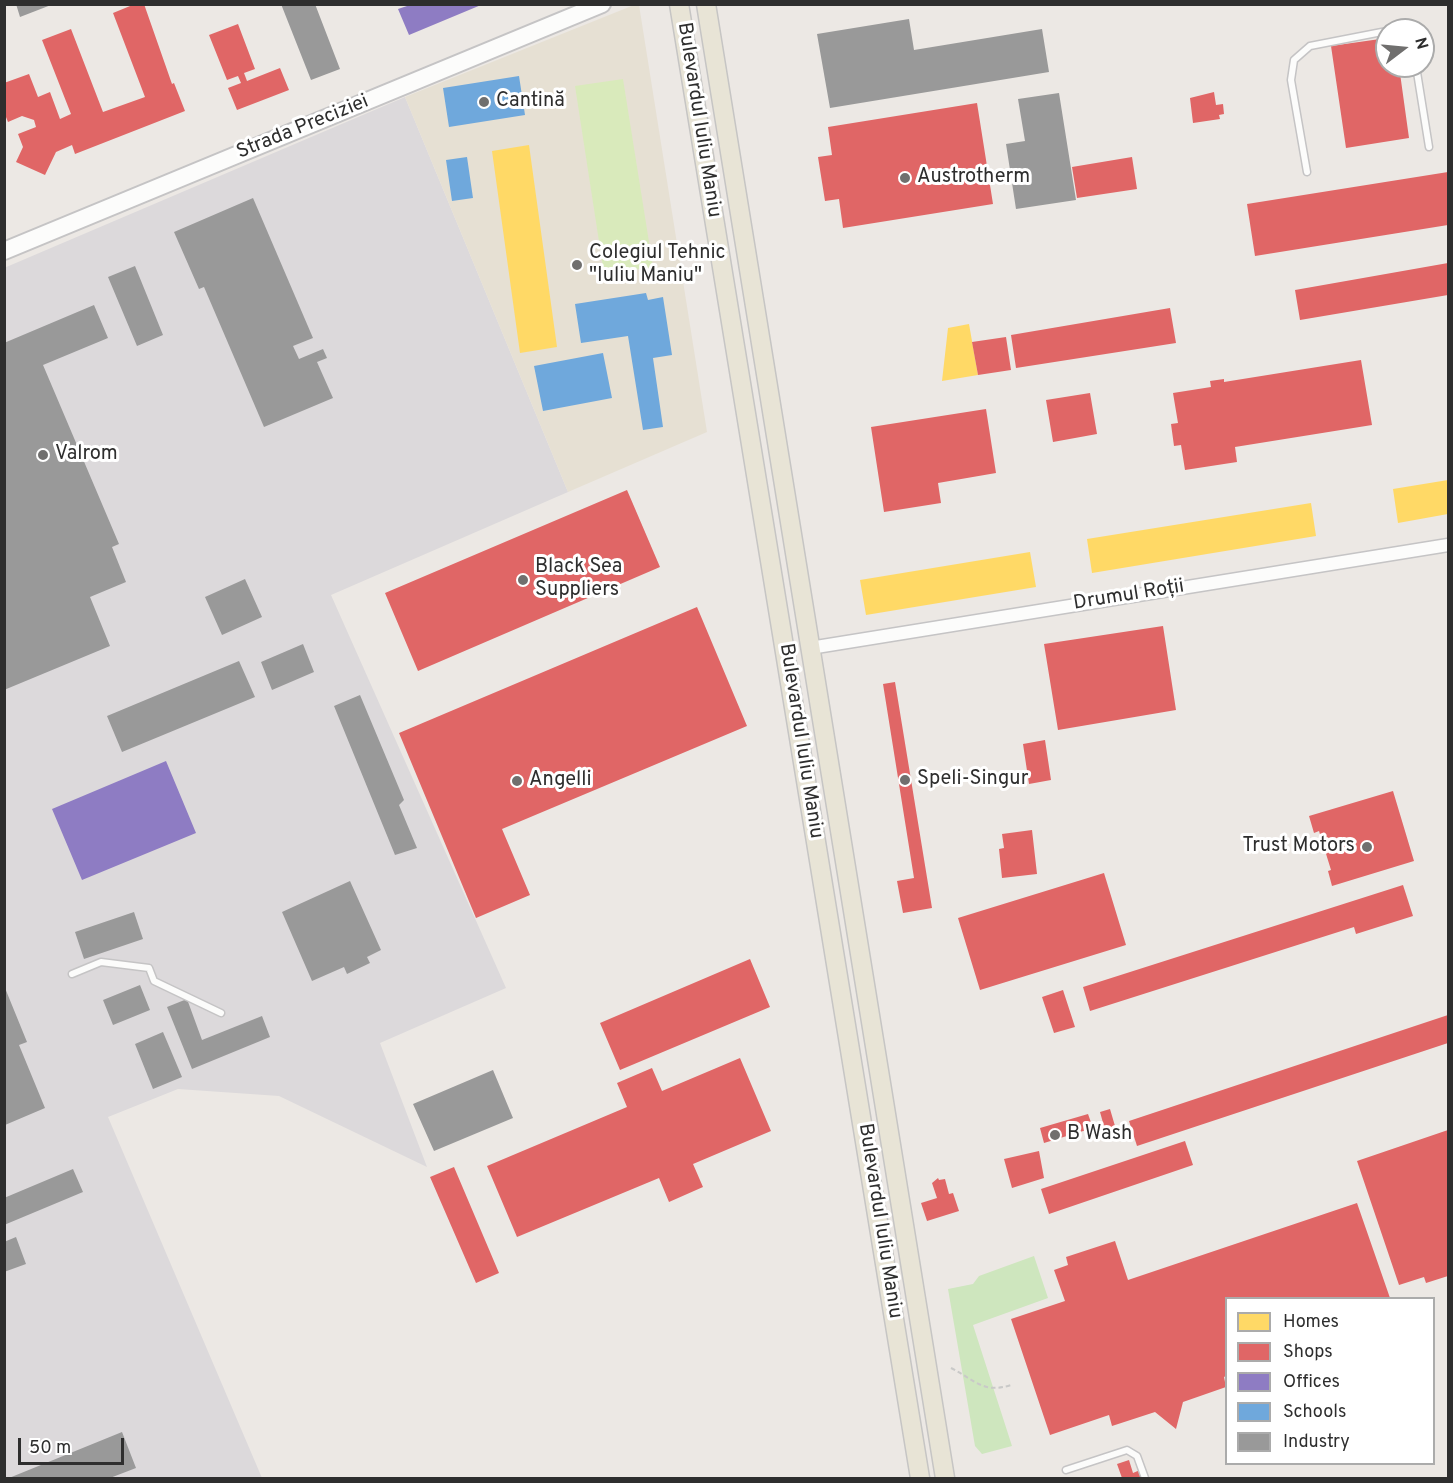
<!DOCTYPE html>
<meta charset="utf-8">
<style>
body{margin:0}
#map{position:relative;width:1453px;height:1483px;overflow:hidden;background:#ece8e4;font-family:Overpass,sans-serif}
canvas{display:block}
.frame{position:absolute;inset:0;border:6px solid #2e2e2e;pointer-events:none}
.legend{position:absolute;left:1225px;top:1297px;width:210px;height:168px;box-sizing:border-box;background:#fff;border:2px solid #ababab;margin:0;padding:8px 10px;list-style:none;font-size:18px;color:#2e2e2e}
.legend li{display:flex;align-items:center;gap:12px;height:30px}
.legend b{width:30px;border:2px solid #ababab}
.north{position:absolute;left:1375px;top:18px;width:60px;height:60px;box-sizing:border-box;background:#fff;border:2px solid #ababab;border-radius:50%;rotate:74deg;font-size:16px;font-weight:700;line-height:24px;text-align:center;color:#2e2e2e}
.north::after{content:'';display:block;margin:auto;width:21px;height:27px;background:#706f6e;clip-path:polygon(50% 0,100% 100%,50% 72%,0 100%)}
.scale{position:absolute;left:18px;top:1438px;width:106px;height:27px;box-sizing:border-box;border:3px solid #2e2e2e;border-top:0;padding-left:8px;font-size:18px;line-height:21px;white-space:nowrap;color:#2e2e2e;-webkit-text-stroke:4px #fff;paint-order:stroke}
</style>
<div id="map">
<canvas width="1453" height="1483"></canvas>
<div class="frame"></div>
<ul class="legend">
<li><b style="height:16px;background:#ffd966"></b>Homes</li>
<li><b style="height:16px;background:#e06666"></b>Shops</li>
<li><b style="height:16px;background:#8e7cc3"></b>Offices</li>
<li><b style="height:16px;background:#6fa8dc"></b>Schools</li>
<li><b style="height:16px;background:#999"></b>Industry</li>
</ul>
<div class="north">N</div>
<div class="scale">50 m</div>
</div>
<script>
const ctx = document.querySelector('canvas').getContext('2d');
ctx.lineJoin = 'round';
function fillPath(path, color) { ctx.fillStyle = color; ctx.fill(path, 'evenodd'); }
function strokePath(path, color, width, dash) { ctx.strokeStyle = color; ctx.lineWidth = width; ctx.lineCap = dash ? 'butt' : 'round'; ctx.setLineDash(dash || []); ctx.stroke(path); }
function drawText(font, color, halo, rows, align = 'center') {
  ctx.font = font + ' Overpass,sans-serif'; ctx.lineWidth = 6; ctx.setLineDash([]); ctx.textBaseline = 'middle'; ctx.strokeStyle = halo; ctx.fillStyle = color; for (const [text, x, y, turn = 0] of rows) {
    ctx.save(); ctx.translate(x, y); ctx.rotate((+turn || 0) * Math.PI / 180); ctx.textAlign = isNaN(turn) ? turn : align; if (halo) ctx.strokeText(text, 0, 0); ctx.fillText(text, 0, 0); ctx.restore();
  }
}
const industrial = new Path2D(`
 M405 97 568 492 331 595 506 988 380 1043 427 1167 279 1096 178 1089 108 1117 262 1478H5L4 268Z`);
const education = new Path2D(`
 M634 5H639L707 432 568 492 405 97Z`);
const green = new Path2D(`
 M1034 1256 1048 1298 973 1325 1012 1446 982 1454 975 1446 948 1289 973 1284 979 1276Z`);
const pitch = new Path2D(`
 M623 79 653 267 604 274 575 86Z`);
const homes = new Path2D(`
 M529 145 557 347 520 353 492 151Z
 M969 324 978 375 942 381 948 328Z
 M1448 480V514L1398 523 1393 489Z
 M1311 503 1316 536 1092 573 1087 539Z
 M1030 552 1036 587 866 615 860 580Z`);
const shops = new Path2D(`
 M135 4H144L172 84 174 83 185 111 75 154 72 145 56 152 45 175 16 162 23 147 18 134 36 127 34 120 22 116 8 122 4 112V83L29 74 38 97 50 92 60 119 71 114 42 40 71 29 103 112 145 97 113 13Z
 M238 24 255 69 244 73 247 81 280 68 289 90 237 110 228 88 241 83 238 76 227 80 209 35Z
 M1387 38V66H1399L1409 138 1346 148 1331 46Z
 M1214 92 1216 105 1223 104 1224 114 1219 115 1220 119 1193 123 1190 98Z
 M977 103 993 204 843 228 839 199 825 201 818 157 832 155 828 127Z
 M1132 157 1137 189 1077 198 1072 167Z
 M1448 172V225L1255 256 1247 204Z
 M1448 263V295L1300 320 1295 290Z
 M1170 308 1176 343 1016 368 1011 335Z
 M1006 337 1011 370 978 375 972 342Z
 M1361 360 1372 425 1235 447 1237 462 1185 470 1181 445 1174 446 1171 424 1178 423 1173 393 1211 387 1210 381 1224 379V382Z
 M1090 393 1097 434 1053 442 1046 400Z
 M986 409 996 473 938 483 941 503 884 512 871 427Z
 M627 490 660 567 418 671 385 593Z
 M697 607 747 726 502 829 530 895 476 918 399 733Z
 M1163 626 1176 710 1058 730 1044 644Z
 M895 682 932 908 903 913 897 881 914 878 883 684Z
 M1045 740 1051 780 1029 784 1023 744Z
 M1393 791 1414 861 1332 886 1328 871 1331 870 1319 831 1314 833 1309 816Z
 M1032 830 1037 874 1002 878 999 849 1004 848 1002 834Z
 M1104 873 1126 945 980 990 958 918Z
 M1403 885 1413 916 1356 934 1354 927 1090 1011 1083 987Z
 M750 959 770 1007 620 1070 600 1023Z
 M1063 990 1075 1027 1054 1033 1042 997Z
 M1448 1015V1043L1137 1146 1129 1121Z
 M740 1058 771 1131 693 1164 703 1187 669 1202 659 1178 517 1237 487 1166 627 1107 617 1083 652 1068 662 1091Z
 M1110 1109 1115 1126 1105 1130 1100 1112Z
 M1088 1114 1093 1128 1044 1143 1040 1128Z
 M1448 1130V1276L1426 1283 1424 1277 1399 1285 1357 1161Z
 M1185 1141 1193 1165 1049 1214 1041 1189Z
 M1039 1151 1044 1178 1012 1188 1004 1159Z
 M454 1167 499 1273 476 1283 430 1177Z
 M938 1178 939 1180 945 1179 949 1194 953 1193 959 1211 927 1221 921 1203 937 1198 932 1183Z
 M1357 1203 1390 1298H1226V1376L1224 1377 1226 1387 1183 1402 1176 1429 1155 1412 1112 1426 1109 1415 1050 1435 1011 1319 1065 1301 1054 1270 1068 1265 1066 1257 1115 1241 1128 1280Z
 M1129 1460 1133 1473 1140 1470 1143 1478H1122L1117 1464Z`);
const offices = new Path2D(`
 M410 5H481L409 35 398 9Z
 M166 761 196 833 82 880 52 809Z`);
const schools = new Path2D(`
 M519 76 525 115 449 127 443 88Z
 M467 157 473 198 452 201 446 160Z
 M646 293 648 300 663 297 672 355 653 358 663 427 643 430 628 336 581 343 575 304Z
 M603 353 612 398 543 411 534 366Z`);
const industry = new Path2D(`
 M16 4H51V5L20 17Z
 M281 4H315L340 69 311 80Z
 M909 19 914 50 1042 29 1049 72 830 108 817 34Z
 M1059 93 1076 200 1016 209 1006 144 1025 141 1018 99Z
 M253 198 313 338 293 346 299 359 323 349 327 358 317 362 333 398 264 427 204 287 199 289 174 232Z
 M135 266 163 335 137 346 108 277Z
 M94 305 108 338 43 365 119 544 112 547 126 582 90 597 110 646 4 690V343Z
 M245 579 262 617 222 635 205 597Z
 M303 644 314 672 272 690 261 662Z
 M239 661 255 697 122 752 107 716Z
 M360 695 404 800 399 805 417 848 395 855 334 706Z
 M350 881 381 950 367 957 370 963 347 974 344 967 312 981 282 912Z
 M134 912 143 939 84 959 75 932Z
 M140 985 150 1010 113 1025 103 1000Z
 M5 988 27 1042 19 1045 45 1108 5 1125Z
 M187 999 202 1040 262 1016 270 1037 192 1069 167 1007Z
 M163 1032 182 1077 153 1089 135 1044Z
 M493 1070 513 1118 434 1151 413 1104Z
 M73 1169 83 1192 4 1225V1198Z
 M16 1237 26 1264 4 1272V1242Z
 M122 1432 136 1468 110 1478H9Z`);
const path = new Path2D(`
 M951 1368C975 1380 983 1394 1011 1385`);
const lane = new Path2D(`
 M1416 66 1429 147
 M1307 172 1291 80 1294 60 1310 46 1387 31
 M72 974 101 962 149 968 154 981 221 1013
 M1066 1470 1127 1450 1137 1456 1145 1478`);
const street = new Path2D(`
 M810 648 1448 545`);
const secondary = new Path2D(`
 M4 251 602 4`);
const primary = new Path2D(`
 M679 4 920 1478
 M706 4 945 1478`);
const markers = [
 [484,102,6,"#706f6e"],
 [905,178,6,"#706f6e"],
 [577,265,6,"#706f6e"],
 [43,455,6,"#706f6e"],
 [523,580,6,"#706f6e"],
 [905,780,6,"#706f6e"],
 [517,781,6,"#706f6e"],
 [1367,847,6,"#706f6e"],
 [1055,1135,6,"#706f6e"]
];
const poiNames = [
 ["Cantină",496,102],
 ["Austrotherm",917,178],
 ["Colegiul Tehnic",589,254],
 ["\"Iuliu Maniu\"",589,277],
 ["Valrom",55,455],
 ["Black Sea",535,568],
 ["Suppliers",535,591],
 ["Speli-Singur",917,780],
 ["Angelli",529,781],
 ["Trust Motors",1355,847,"right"],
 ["B Wash",1067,1135]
];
const streetNames = [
 ["Bulevardul Iuliu Maniu",698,120,81],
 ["Strada Preciziei",303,128,-22],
 ["Drumul Roții",1129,596,-9],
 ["Bulevardul Iuliu Maniu",800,741,81],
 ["Bulevardul Iuliu Maniu",879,1221,81]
];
fillPath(industrial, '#dcd9db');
fillPath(education, '#e6e0d3');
fillPath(green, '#cee6be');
fillPath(pitch, '#d9eabb');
fillPath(homes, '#ffd966');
fillPath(shops, '#e06666');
fillPath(offices, '#8e7cc3');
fillPath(schools, '#6fa8dc');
fillPath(industry, '#999');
strokePath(lane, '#c5c4c5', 9);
strokePath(street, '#c5c4c5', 15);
strokePath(secondary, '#c5c4c5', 20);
strokePath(primary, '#c6c5c4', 21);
strokePath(path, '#c9c9c8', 2, [4.5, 3]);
strokePath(lane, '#fcfcfb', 6);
strokePath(street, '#fcfcfb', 12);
strokePath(secondary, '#fcfcfb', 16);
strokePath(primary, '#e8e4d6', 18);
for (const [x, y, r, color] of markers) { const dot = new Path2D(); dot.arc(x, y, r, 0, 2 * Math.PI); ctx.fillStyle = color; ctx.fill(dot); strokePath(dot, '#fff', 2); }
drawText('20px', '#2e2e2e', '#fff', poiNames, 'left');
drawText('20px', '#2e2e2e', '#fff', streetNames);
</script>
